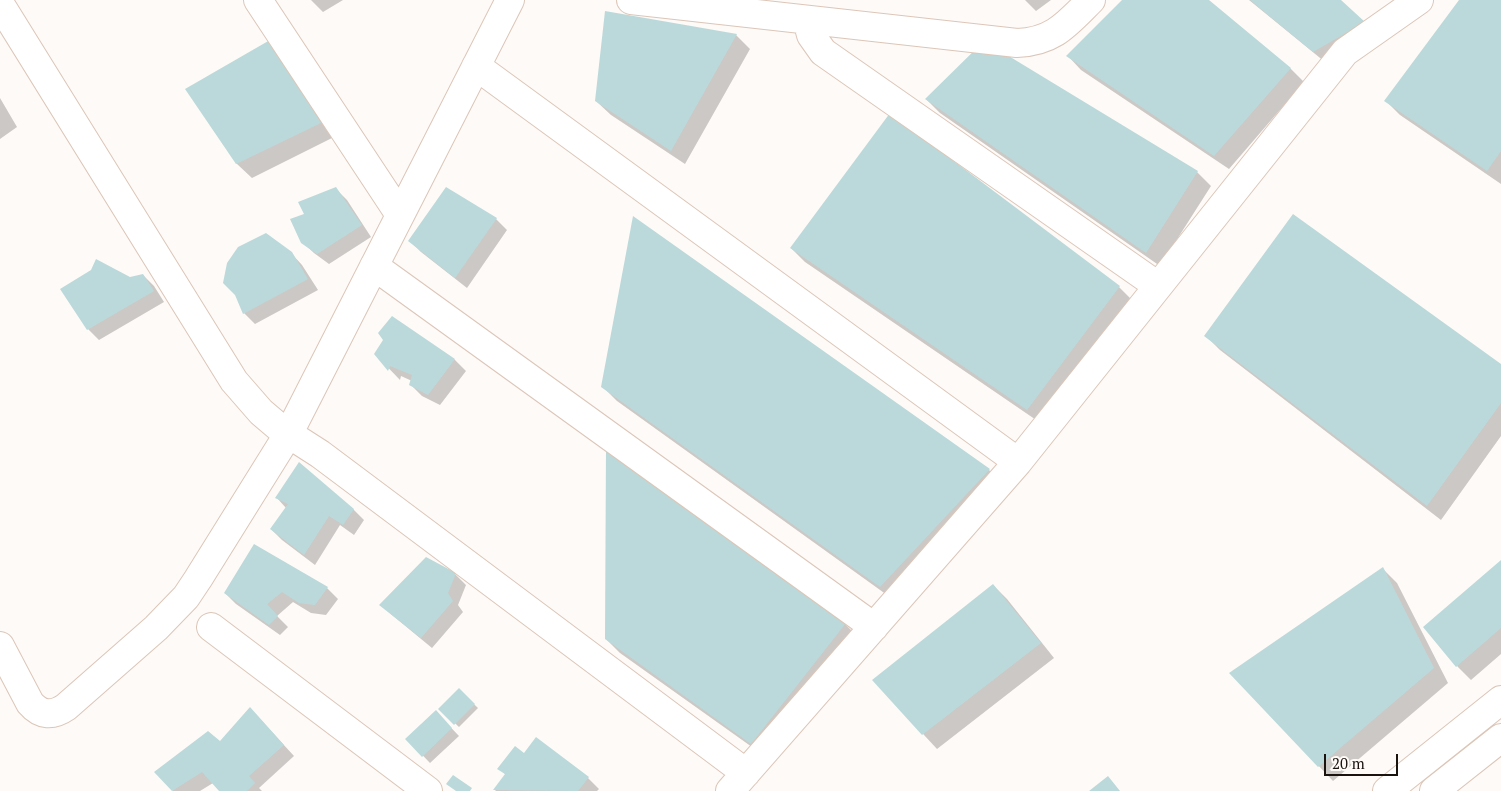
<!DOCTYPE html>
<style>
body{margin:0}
#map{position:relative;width:1501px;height:791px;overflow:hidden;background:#fefaf7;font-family:"PT Serif",serif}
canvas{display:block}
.scale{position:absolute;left:1324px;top:754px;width:74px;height:22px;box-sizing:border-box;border:2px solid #19120d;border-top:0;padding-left:6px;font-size:15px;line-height:18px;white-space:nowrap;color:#19120d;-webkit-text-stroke:4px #fefaf7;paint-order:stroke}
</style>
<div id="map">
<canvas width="1501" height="791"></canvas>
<div class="scale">20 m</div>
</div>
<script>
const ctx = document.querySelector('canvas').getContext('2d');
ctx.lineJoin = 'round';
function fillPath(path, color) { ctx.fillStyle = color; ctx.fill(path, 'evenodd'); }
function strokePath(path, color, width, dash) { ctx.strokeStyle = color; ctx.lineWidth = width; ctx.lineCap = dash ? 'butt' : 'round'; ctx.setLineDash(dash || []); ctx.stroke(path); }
const shadow = new Path2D(`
 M311 0H343L323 12Z
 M1025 0H1051L1036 11Z
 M1123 0H1207L1290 68 1304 82 1229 169 1081 70 1068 56Z
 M1249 0H1339L1365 23 1325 62Z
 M1460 0H1501V184L1400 115 1386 101Z
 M606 12 736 35 750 49 685 164 611 115 596 101Z
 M269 42 334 137 252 178 237 164 187 89Z
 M0 98 17 127 0 139Z
 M926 99 1197 172 1211 186 1160 266 940 113Z
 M336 189 347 200 371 237 329 264 314 253 302 242 306 215Z
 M496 219 507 230 467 288 421 252 410 241Z
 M791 248 1119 287 1133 301 1042 424 805 262Z
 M291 253 302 265 318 290 255 324 244 313Z
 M143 275 154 286 164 302 99 340 88 329 130 278Z
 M392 318 455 360 466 371 440 405 422 396 411 385 412 381 401 376 400 380 375 354 385 340Z
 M1206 336 1501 366V436L1441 520 1220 350Z
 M603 387 989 470 1003 484 894 600 617 401Z
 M277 498 353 509 364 520 354 535 340 525 315 565 282 540 271 529 286 508Z
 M1501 562V654L1471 680 1457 666Z
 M1383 569 1397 583 1448 683 1333 781 1231 673Z
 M455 574 466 585 458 605 463 612 432 648 392 615 381 605Z
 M993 585 1007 599 1054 658 937 749 874 681Z
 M327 588 338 599 326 615 311 613 293 602 277 616 288 627 280 635 236 604 225 593Z
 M845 624 859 638 766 757 620 653 606 639Z
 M459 690 478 708 459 727 440 709Z
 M436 712 459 736 430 763 407 739Z
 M261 720 294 756 259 788 262 791H220L213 783 200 791H173L156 772 221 743Z
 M524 754 588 778 599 789 597 791H496L495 790 506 775 499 768Z`);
const building = new Path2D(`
 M1122 0H1209L1291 68 1214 156 1066 56Z
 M1250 0H1341L1365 22 1313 52Z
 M1459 0H1501V151L1487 171 1384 101Z
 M605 11 737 34 671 151 595 101Z
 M270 40 321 123 236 164 185 89Z
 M984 41 1198 171 1146 253 925 99Z
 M890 113 1120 286 1027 410 790 248Z
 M336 187 362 225 317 254 301 243 290 219 304 214 298 202Z
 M446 187 497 218 455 278 408 241Z
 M1293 214 1501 364V403L1427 506 1204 336Z
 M633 216 990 469 880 587 601 387Z
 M266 233 292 252 308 279 243 314 235 295 223 283 227 263 238 247Z
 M96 259 130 277 143 274 154 291 87 330 60 289 91 270Z
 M392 316 455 359 428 395 409 385 412 375 390 366 388 371 374 354 383 340 378 333Z
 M606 448 846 623 751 744 605 639Z
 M299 462 354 509 343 525 329 516 304 555 270 529 288 504 275 498Z
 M254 544 328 587 315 605 299 603 282 592 267 604 278 616 269 625 224 593Z
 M426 557 456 573 448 593 453 601 421 638 379 605Z
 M1501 560V628L1456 667 1423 627Z
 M1383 567 1434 668 1318 767 1229 673Z
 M993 584 1041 643 922 735 872 680Z
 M459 688 475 704 454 725 438 709Z
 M250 707 284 745 249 776 255 783 247 791H219L202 772 172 791 154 772 208 731 220 741Z
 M436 710 452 728 422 757 405 739Z
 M536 737 589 777 578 791 493 790 505 774 497 769 515 746 524 753Z
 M453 775 472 788 470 791H456L446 784Z
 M1108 776 1120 791H1089Z`);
const minor = new Path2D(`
 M258 0 400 215
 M631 0 1017 43C1053 42 1067 24 1091 0
 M0 4 234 381 261 412 281 429 320 454 746 773
 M807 20 811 35 823 52 1158 286
 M476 66 1018 462
 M374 266 874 627
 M211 627 428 791
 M0 646 30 703C41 716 53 716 66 707L156 628 186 597 198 579 289 433 510 0
 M730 791 1018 462 1345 52 1419 0`);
const major = new Path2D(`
 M1387 791 1501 700
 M1434 791 1501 738`);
fillPath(shadow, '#0003');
fillPath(building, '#bbd9da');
strokePath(minor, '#dcc6b8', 30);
strokePath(major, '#dcc6b8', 30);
strokePath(minor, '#fff', 28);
strokePath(major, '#fff', 28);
</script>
